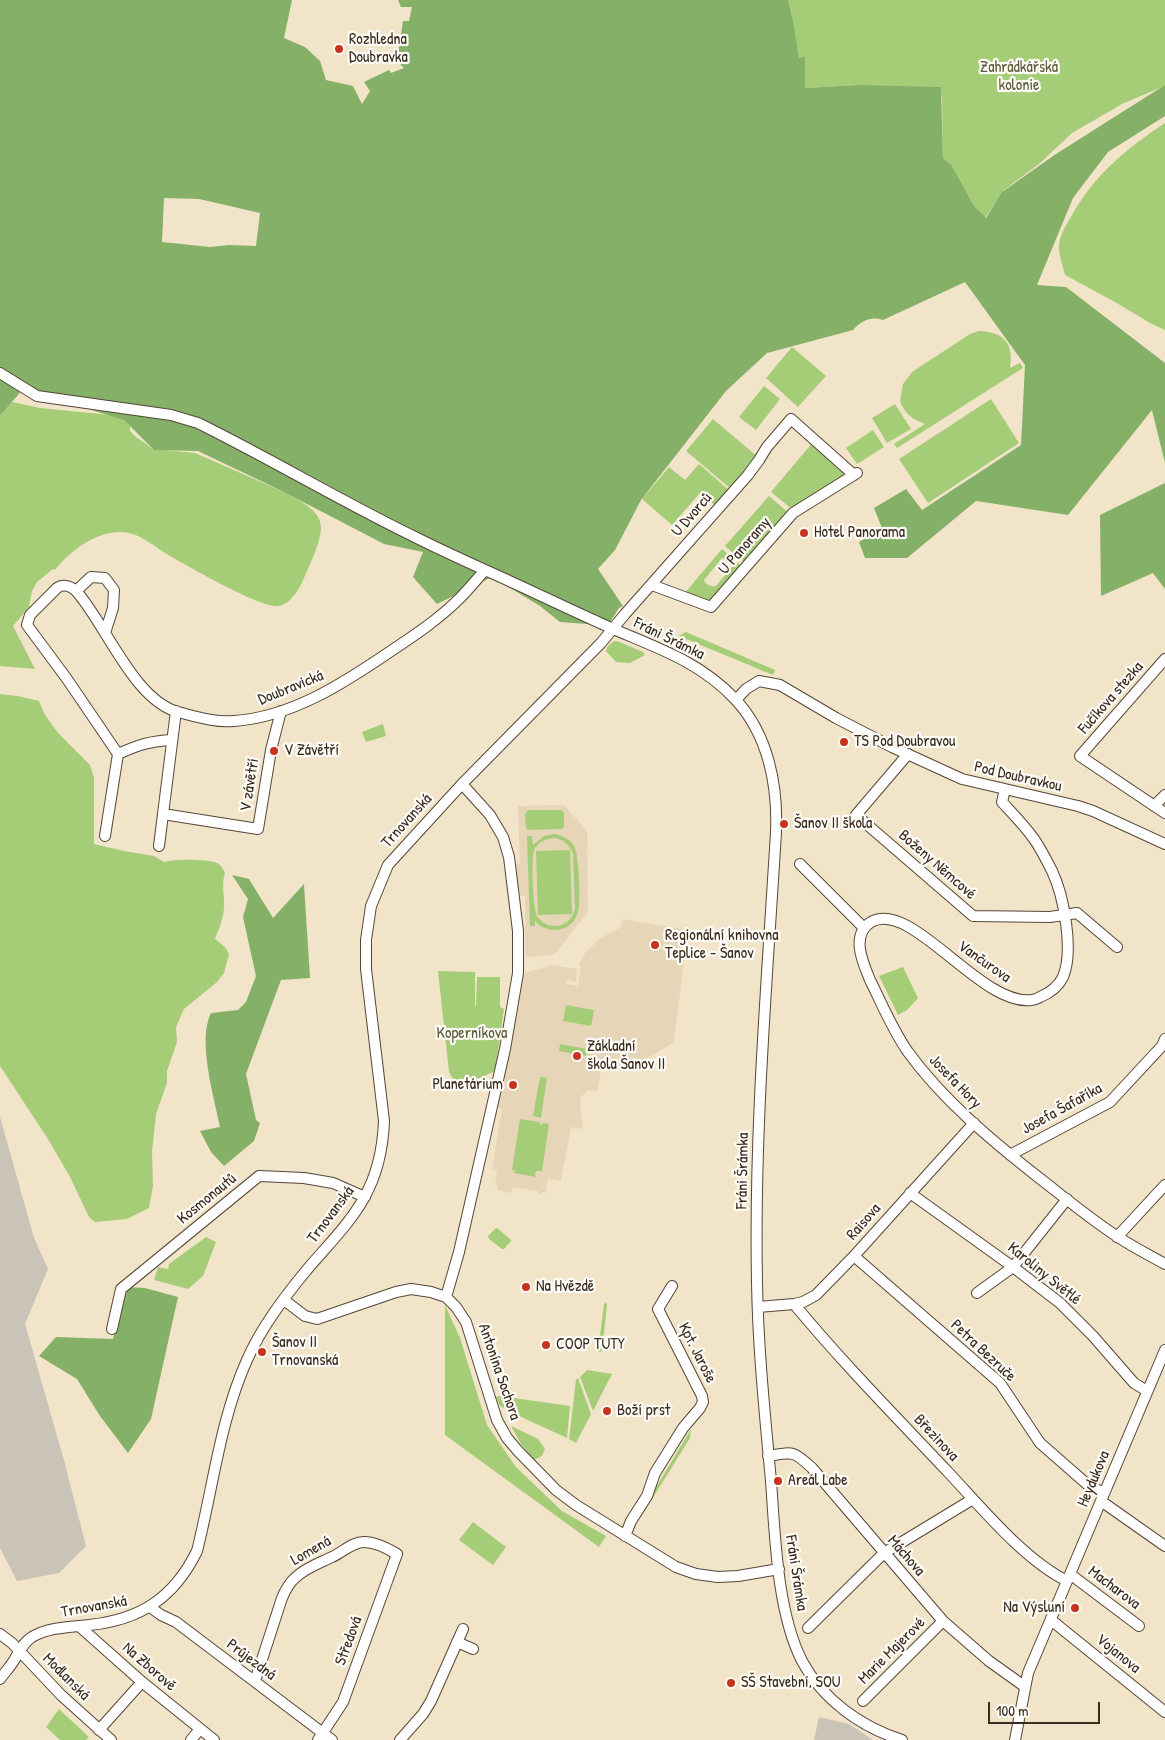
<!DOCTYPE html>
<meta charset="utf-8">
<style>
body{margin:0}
#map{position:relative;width:1165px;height:1740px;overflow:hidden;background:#f2e4c8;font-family:"Patrick Hand",sans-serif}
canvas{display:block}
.scale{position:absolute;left:988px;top:1702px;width:112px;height:22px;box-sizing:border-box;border:2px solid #3b2a1e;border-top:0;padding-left:6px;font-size:15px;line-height:18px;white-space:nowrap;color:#3b2a1e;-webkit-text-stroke:4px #fdfcf7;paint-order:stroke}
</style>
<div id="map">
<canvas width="1165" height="1740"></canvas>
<div class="scale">100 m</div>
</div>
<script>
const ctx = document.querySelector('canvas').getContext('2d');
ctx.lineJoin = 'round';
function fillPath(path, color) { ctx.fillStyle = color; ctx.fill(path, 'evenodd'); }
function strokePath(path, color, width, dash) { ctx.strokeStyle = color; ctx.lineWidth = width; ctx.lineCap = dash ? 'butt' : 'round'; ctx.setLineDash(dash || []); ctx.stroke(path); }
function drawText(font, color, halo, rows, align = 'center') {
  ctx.font = font + ' "Patrick Hand",sans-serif'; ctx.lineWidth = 4.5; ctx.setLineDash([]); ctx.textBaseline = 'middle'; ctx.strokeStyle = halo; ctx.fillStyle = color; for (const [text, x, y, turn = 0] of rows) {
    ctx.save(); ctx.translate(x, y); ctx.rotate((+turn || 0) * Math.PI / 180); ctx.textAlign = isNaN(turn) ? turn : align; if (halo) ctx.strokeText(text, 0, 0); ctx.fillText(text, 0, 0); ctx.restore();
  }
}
const built = new Path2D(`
 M564 805 587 831 588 912 554 955 525 957V896H517L512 864H520L518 806Z
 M622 919 688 930 674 1040 673 1043 630 1068 602 1065 597 1092 589 1090 586 1091 580 1099 583 1129 571 1127 561 1181 548 1179 546 1193 542 1192 541 1195 538 1194V1191L513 1187 511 1193 497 1190V1185H495L497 1171 492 1170 502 1108H494L520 975 551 965 577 969 576 982 567 980 566 984 578 986 581 966 579 965 585 953 601 938 621 927Z`);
const industrial = new Path2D(`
 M0 1117 34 1238 48 1269 25 1324 65 1464 86 1546 59 1573 17 1581 0 1548Z
 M819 1717 849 1724 873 1740H814Z`);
const green = new Path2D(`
 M788 0H1165V86L1124 103 1072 133 1039 164 1004 190 985 218 974 206 951 164 943 158 942 95 857 85 805 88V58H799L794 25Z
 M1165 123V330L1150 323 1115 302 1065 275C1063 266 1058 253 1059 245 1060 235 1066 225 1071 217 1093 176 1127 148 1165 123Z
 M979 331C1004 332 1014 343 1010 368L1020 363 1023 368 897 448 894 444 925 424C912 419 905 414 900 401L903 384 912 372 970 334Z
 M792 347 826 376 798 407 766 378Z
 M764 386 780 399 756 430 739 417Z
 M991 399 1019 443 928 503 899 459Z
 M12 402 40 408 111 415 130 420V431L136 437 153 449 195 453 284 492C297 499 321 510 321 527 321 542 310 564 304 578 300 588 291 603 280 606 263 610 188 566 170 556 154 547 139 531 119 532 95 532 69 552 55 570L53 569 37 582 32 591 29 607 13 626 35 669 0 666V416Z
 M895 404 911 429 887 443 872 418Z
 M713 419 758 457 731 489 686 451Z
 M873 430 884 447 857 464 846 448Z
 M813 442 843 470 844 476 793 510 771 492Z
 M699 464 730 491 716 506 700 493 672 525 642 499 669 467 685 480Z
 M769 496 790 514 746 564 725 546Z
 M722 549 731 557V562L729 563 722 558 704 580C706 585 711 587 716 586L732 567 738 563 743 567 712 601 707 602 684 594Z
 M686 632 775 670 773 675 679 636Z
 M614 641H617L643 652 645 655 630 663 616 662 606 651 607 647Z
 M0 694 18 696 39 701 45 715 58 733 90 765 94 778V844L124 851 154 856 164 862C175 859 207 859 217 863 221 865 223 869 225 873 221 884 225 897 224 909 223 919 219 929 215 939L226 948 229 955 227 962 224 973 217 982 184 1009 176 1027 177 1042 167 1071V1083L156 1114 152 1152 153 1186 149 1208 127 1219 95 1222 89 1217 70 1177 48 1139 0 1066Z
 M383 724 386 736 366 742 362 732Z
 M528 810H561L564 812V827L562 829 528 830 526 828 525 814Z
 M555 834C563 836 570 839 574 846 579 853 581 904 578 912 572 933 548 935 535 921V926H530L527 836H532L533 845 544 836ZM554 838C564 840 569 844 573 854L575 908C572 927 548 933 537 916 533 910 531 857 534 850 538 842 545 839 554 838Z
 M570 850 572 914 538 915 536 851Z
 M903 967 918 998 907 1010 898 1015 879 976Z
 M438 971 475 972V1007L476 1006 477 977H500V1007L504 1009 495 1071 458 1088 449 1072Z
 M566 1005 594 1010 591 1026 563 1021Z
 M560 1044 587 1049 586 1056 559 1051Z
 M540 1077 547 1078 541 1118 533 1116Z
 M520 1119 540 1122V1124L542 1125 543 1123 549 1124 542 1171H536L535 1175 537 1177 514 1173 515 1170H512Z
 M497 1228 510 1239 511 1241 504 1249H502L489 1239 488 1236 495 1229Z
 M206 1237 216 1242 203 1276 188 1289 154 1280 158 1267 168 1269 169 1264Z
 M606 1302 607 1305 602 1351 599 1352 598 1351 604 1304Z
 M445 1305 460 1338 487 1425 516 1467 562 1511 606 1536 599 1547 445 1435Z
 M587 1370 612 1374 593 1411 580 1377Z
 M578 1378 591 1414 576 1443 569 1439 576 1380Z
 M499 1396 570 1406 567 1438 517 1415 518 1412 512 1409 510 1411 500 1406 496 1397Z
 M511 1426 538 1439 545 1449 542 1456 534 1460 521 1444Z
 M691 1429 690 1438 641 1517 637 1519Z
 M473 1522 506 1547 493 1565 459 1540Z
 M59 1709 89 1737 86 1740H60L46 1727Z`);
const forest = new Path2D(`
 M0 0H292L284 38 305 47 320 61 326 80 353 86 362 104 370 91 364 82 389 70 391 73 404 68 397 61 403 21H409L412 7H401L398 0H788L794 25 799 58 805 57V88L857 85 941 87 943 158 951 164 974 206 986 218 1002 192 1056 154 1165 85V116L1108 152 1073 198 1037 285 1066 287 1165 363V463L1152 410 1068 515 976 501 907 558H865L859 542 882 528 874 508 906 489 922 510 1021 445 1025 365 965 282 883 320C871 316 861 321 853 330L767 353 726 391 641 500 615 550 598 569 623 606 619 608 610 622 588 624 560 622 540 606 492 577 437 604 413 577 423 552 384 544 282 491 198 451 154 450 124 420 23 389 0 416ZM164 198 199 199 260 213 256 246 229 245 210 247 162 242Z
 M1165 483V589L1153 573 1101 596 1100 515Z
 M232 875 249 879 273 918 304 884 310 978 281 980 246 1074 256 1120 260 1123 254 1141 224 1166 211 1152 200 1131 220 1127C214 1097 197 1040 211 1013L238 1010 246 1002 256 976 243 917 248 899Z
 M128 1287 145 1288 178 1297 151 1419 128 1453 100 1416 77 1379 39 1356 56 1337 113 1339Z`);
const minor = new Path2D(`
 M0 373 37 396 171 415 198 423C273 460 344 503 419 539 447 553 476 566 505 579 540 595 575 612 611 628 657 648 699 661 735 699 768 734 778 785 776 832 767 982 754 1132 757 1282 758 1349 765 1415 771 1481 775 1535 777 1612 802 1661 823 1700 861 1727 902 1740
 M652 585 711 607 793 513 857 473
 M76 591 91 577 105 578 114 590 113 608 105 633
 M1165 659 1080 756 1165 813
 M736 700 746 689 759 681 780 685 836 718 892 747 962 779 1078 806 1093 811 1165 844
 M176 711 163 814 258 829 271 750 281 711
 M172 740C150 741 138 745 118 754L67 679 27 625 30 615 57 588C64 583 72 587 77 592 106 625 134 700 178 712 194 716 216 723 234 721 292 717 344 683 391 651 415 635 439 619 460 598 469 589 477 579 485 570
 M908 754 856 815 973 916 1050 917 1077 913 1117 947
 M1005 789 1002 802C1013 814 1025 826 1034 839 1041 849 1047 861 1052 871 1064 896 1074 951 1063 977 1058 987 1050 993 1040 997 1039 998 1033 1000 1032 1000 981 1007 912 899 871 922 850 935 863 963 870 980 882 1004 892 1029 908 1052 943 1100 991 1140 1038 1177 1064 1197 1090 1219 1118 1237 1133 1247 1149 1255 1165 1264
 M1154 806 1165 795
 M105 836 118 754
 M159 846 163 814
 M800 864 864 928
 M1010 1155 1110 1102 1162 1046 1165 1039
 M910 1193 1013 1267 1060 1303 1093 1336 1134 1383 1147 1391
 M1117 1237 1165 1185
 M854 1256 1000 1383 1040 1443 1088 1485 1104 1493
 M977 1293 1013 1267 1067 1199
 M446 1297 459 1252 505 1049 518 973V931L509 857 503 837 490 815 462 784
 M284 1300 305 1316 317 1319 396 1292 411 1289 431 1292 446 1297 456 1307 466 1322 497 1420 507 1438 518 1451 556 1490 576 1505 676 1567 696 1574 718 1577 738 1576 779 1569
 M794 1304C842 1362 896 1417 948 1472 981 1507 1024 1560 1067 1581
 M758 1307 794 1304 803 1302 816 1295 854 1256 974 1123
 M112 1329 121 1289 259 1176 304 1178 333 1183 365 1197
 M768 1456C793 1452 793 1450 812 1468L943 1621 989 1661 1024 1686
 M1101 1501 1165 1546
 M625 1536 631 1521 647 1496 655 1473 683 1428 700 1408 703 1402 702 1396 658 1309 672 1286
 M1070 1574 1139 1626
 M150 1607 161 1615 176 1622 332 1740
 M1051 1620 1165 1712
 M79 1626 142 1682 214 1740
 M808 1628 884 1553 973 1499
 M0 1634 12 1643 61 1695 111 1740
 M457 1642 473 1649
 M0 1679C5 1672 12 1665 16 1657 21 1649 24 1642 32 1637 49 1627 70 1627 89 1625 140 1620 174 1598 197 1551 213 1488 220 1420 247 1360 261 1328 283 1299 305 1272 325 1248 349 1225 364 1198 377 1175 383 1147 384 1121L366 969V940L371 906 388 865 462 784 601 643 625 614 748 475 759 460 767 447 791 419 854 475
 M255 1681 282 1598C285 1591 289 1583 295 1578 305 1568 320 1563 332 1557 343 1552 352 1542 364 1542 376 1542 387 1548 397 1554L343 1702 318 1740
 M863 1701 943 1621
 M99 1730 142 1682
 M191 1740 200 1729
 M400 1740 423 1714 431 1701 463 1629
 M1015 1740 1028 1673 1165 1350`);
const markers = [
 [339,49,5,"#c8321e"],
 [804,533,5,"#c8321e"],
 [844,742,5,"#c8321e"],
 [274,751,5,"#c8321e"],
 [784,824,5,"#c8321e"],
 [655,945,5,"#c8321e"],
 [577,1056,5,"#c8321e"],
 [513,1085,5,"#c8321e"],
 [526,1287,5,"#c8321e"],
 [546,1345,5,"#c8321e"],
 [262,1352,5,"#c8321e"],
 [607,1411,5,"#c8321e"],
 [778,1481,5,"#c8321e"],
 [1075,1608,5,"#c8321e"],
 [731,1683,5,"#c8321e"]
];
const poiNames = [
 ["Rozhledna",349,40],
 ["Doubravka",349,58],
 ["Hotel Panorama",814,533],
 ["TS Pod Doubravou",854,742],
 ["V Závětří",284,751],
 ["Šanov II škola",794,824],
 ["Regionální knihovna",665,936],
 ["Teplice - Šanov",665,954],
 ["Základní",587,1047],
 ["škola Šanov II",587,1065],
 ["Planetárium",503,1085,"right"],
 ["Na Hvězdě",536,1287],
 ["Šanov II",272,1343],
 ["Trnovanská",272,1361],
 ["COOP TUTY",556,1345],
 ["Boží prst",617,1411],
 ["Areál Labe",788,1481],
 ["Na Výsluní",1065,1608,"right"],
 ["SŠ Stavební, SOU",741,1683]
];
const parkNames = [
 ["Zahrádkářská",1019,68],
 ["kolonie",1019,86],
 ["Koperníkova",472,1034]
];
const streetNames = [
 ["U Dvorců",692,515,-49],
 ["U Panoramy",745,546,-49],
 ["Fráni Šrámka",669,639,26],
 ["Doubravická",291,688,-22],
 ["Fučíkova stezka",1111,698,-49],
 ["Pod Doubravkou",1018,777,13],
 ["V závětří",250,785,-81],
 ["Trnovanská",407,821,-48],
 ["Boženy Němcové",937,865,41],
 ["Vančurova",984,962,35],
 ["Josefa Hory",955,1082,46],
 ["Josefa Šafaříka",1062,1109,-29],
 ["Fráni Šrámka",743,1171,-89],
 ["Kosmonautů",207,1199,-39],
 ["Trnovanská",331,1215,-53],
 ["Raisova",864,1222,-49],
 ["Karoliny Světlé",1044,1274,39],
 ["Petra Bezruče",983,1351,43],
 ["Kpt. Jaroše",697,1353,63],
 ["Antonína Sochora",499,1372,71],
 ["Březinova",936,1438,47],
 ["Heydukova",1094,1479,-67],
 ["Lomená",311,1551,-30],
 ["Máchova",906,1556,49],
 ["Fráni Šrámka",796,1573,81],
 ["Macharova",1114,1588,37],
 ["Trnovanská",94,1607,-10],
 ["Středová",349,1641,-70],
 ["Marie Majerové",892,1651,-45],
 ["Vojanova",1118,1654,39],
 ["Průjezdná",251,1660,37],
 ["Na Zborově",149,1667,41],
 ["Modlanská",66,1677,45]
];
fillPath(built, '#e6d6b7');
fillPath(industrial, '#c9c3b8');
fillPath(green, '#a5cd78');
fillPath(forest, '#84b068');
strokePath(minor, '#564638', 12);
strokePath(minor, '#fff', 10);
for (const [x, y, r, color] of markers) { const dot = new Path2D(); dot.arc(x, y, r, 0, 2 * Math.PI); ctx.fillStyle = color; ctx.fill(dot); strokePath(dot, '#fdfcf7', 2); }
drawText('16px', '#3b2a1e', '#fdfcf7', poiNames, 'left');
drawText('16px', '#5b5b39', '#fdfcf7', parkNames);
drawText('16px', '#3b2a1e', '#fdfcf7', streetNames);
</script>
